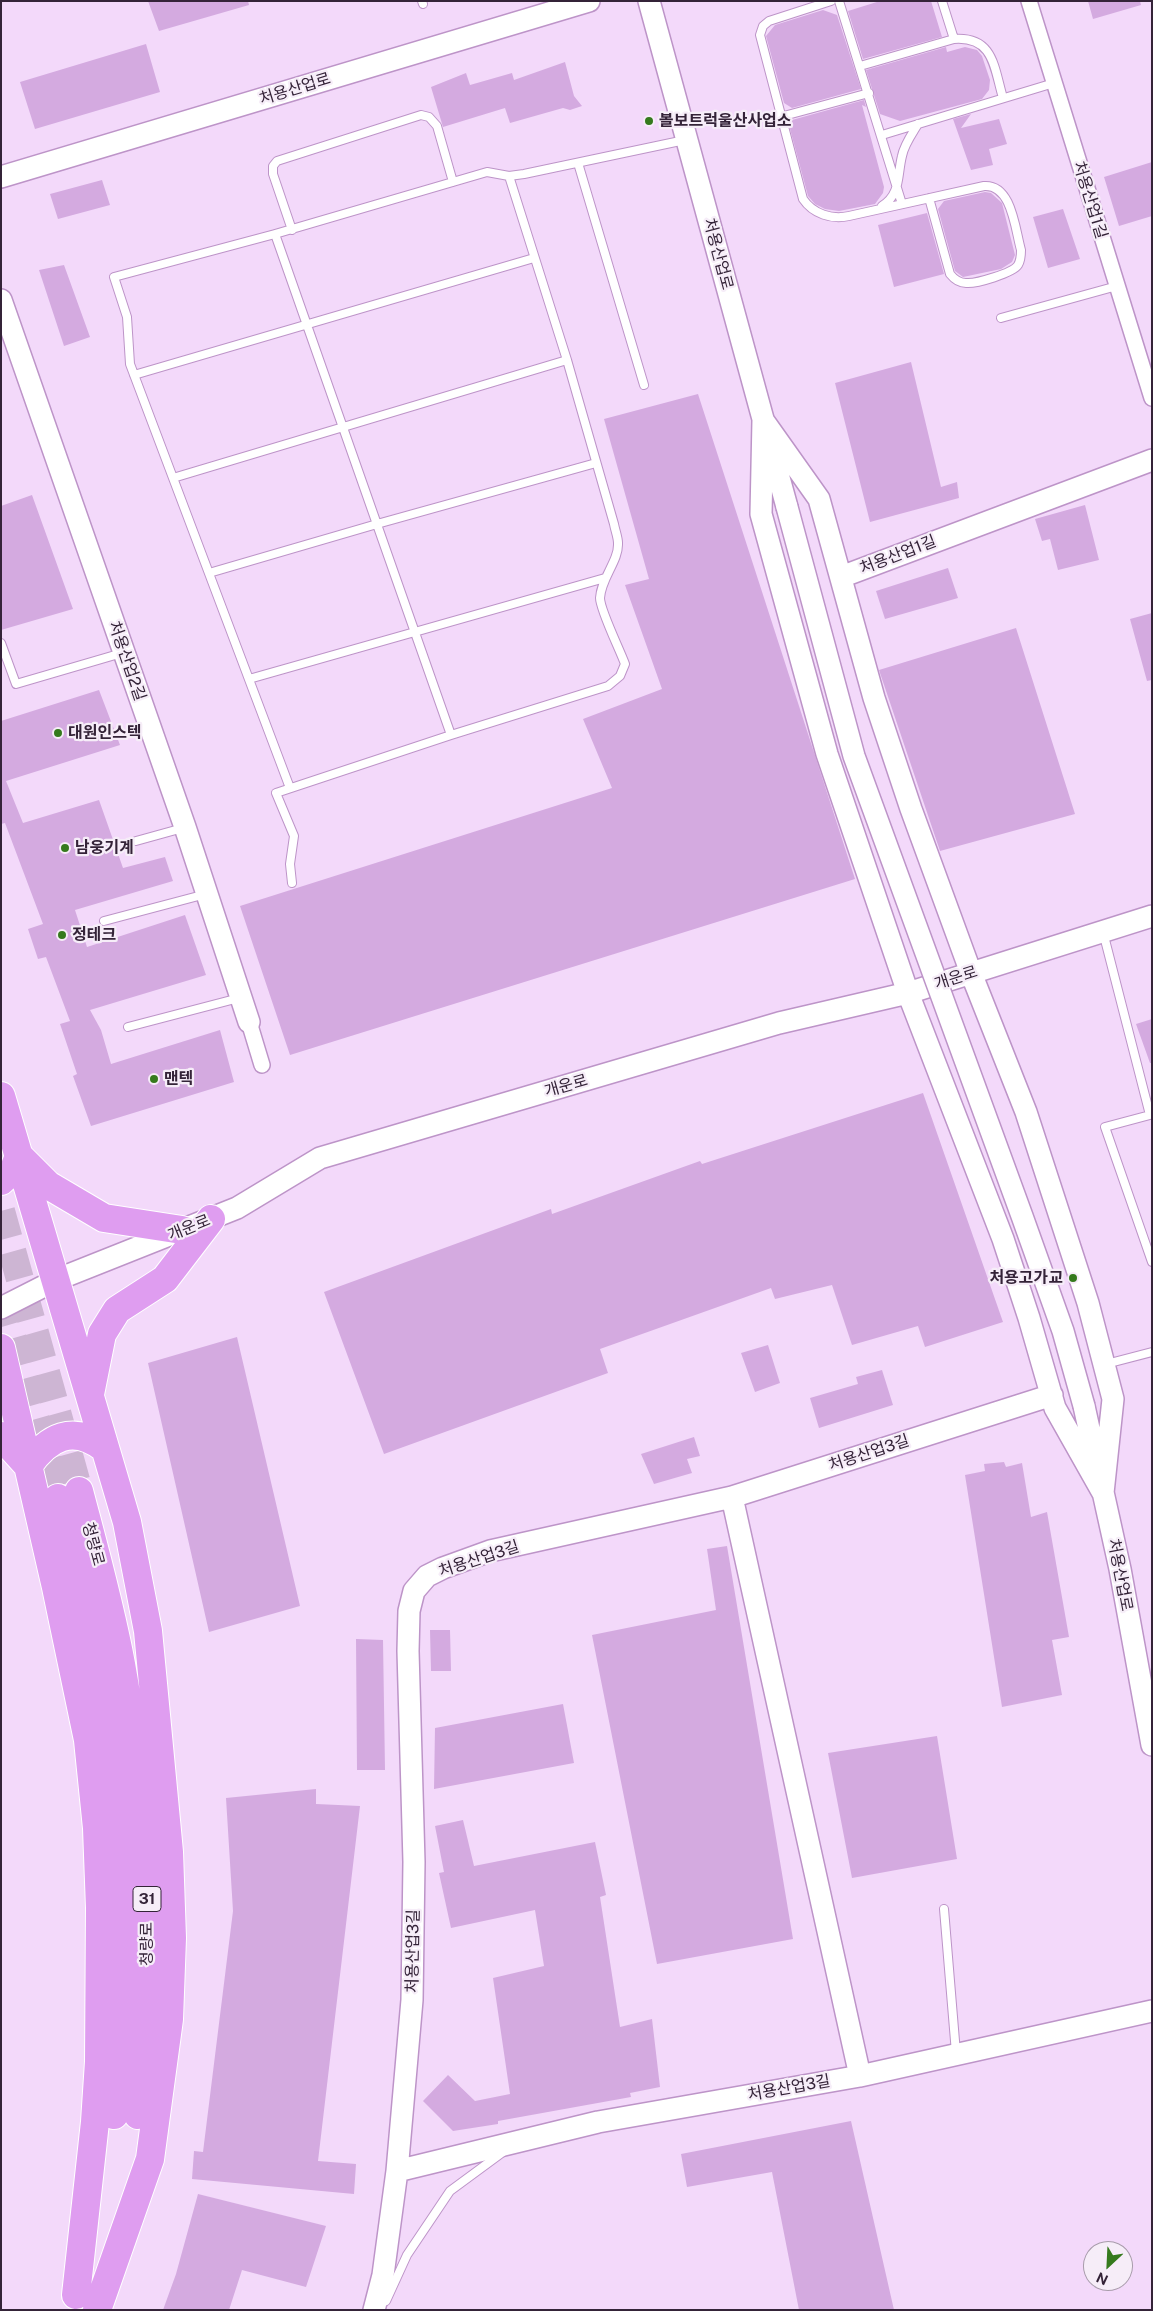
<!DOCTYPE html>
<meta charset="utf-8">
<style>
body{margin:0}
#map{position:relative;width:1153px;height:2311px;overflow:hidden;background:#f3d9fa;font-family:"Public Sans",sans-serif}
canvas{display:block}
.frame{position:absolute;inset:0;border:2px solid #342338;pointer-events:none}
.north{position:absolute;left:1083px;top:2241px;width:50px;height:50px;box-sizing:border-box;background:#f6edf8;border:1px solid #a89cab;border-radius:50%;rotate:205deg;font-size:14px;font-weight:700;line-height:20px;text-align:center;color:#342338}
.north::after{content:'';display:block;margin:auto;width:18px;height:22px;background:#357a1d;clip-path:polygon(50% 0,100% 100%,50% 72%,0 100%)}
</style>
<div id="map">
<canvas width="1153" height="2311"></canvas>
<div class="frame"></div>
<div class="north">N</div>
</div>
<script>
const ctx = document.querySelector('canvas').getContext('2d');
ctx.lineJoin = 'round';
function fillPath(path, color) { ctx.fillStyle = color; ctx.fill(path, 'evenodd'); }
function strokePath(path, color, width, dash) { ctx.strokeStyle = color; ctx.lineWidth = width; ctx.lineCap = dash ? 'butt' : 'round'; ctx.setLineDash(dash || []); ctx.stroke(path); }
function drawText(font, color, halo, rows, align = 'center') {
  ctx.font = font + ' "Public Sans","Noto Sans KR",sans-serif'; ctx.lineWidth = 4.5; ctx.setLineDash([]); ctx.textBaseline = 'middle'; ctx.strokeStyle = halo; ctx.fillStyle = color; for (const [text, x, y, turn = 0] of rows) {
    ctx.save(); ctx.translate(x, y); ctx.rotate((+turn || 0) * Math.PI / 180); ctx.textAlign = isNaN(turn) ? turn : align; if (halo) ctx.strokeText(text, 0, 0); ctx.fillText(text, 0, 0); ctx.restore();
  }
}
const building = new Path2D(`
 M148 1H248L249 5 159 31Z
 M880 1H931L942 37 863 59 848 11Z
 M1088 1H1140L1141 5 1093 19Z
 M823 10 837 15 861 89 792 108 784 103 766 36 775 25Z
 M146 44 160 92 35 129 20 82Z
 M946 47 947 52 965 47 977 50 982 56 990 80 989 90 982 99 900 121 880 114 866 70Z
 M565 62 574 96 582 106 570 110 563 108 510 123 505 108 443 127 431 87 466 73 470 85 512 73 514 80Z
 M864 100 866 107 862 105 884 187 883 193 875 204 839 211 825 209 815 204 808 196 790 129 792 120Z
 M971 114 961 128 999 119 1007 144 989 149 993 165 971 170 953 119Z
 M1152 162V216L1119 226 1104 177Z
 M102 180 110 205 58 219 50 194Z
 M985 192 991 193 1002 203 1015 255 1012 262 1001 269 963 277 955 271 938 209 944 201Z
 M1063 209 1080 259 1048 268 1033 217Z
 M927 213 944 274 894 287 878 225Z
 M64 265 90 337 64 346 39 270Z
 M911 362 941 487 957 482 959 498 870 522 835 383Z
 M698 394 855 879 290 1055 240 906 612 788 583 719 662 689 625 585 649 579 604 419Z
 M32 495 73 609 1 630V506Z
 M1085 505 1099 560 1058 570 1050 539 1042 541 1035 519Z
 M948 568 958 598 885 619 876 591Z
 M1152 613V680L1147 681 1130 619Z
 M1016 628 1075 814 940 851 879 670Z
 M99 690 120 745 6 781 23 823 99 800 123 868 165 857 173 881 75 910 87 947 185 915 206 975 90 1010 101 1030 111 1064 220 1030 234 1082 91 1126 73 1076 77 1074 60 1024 70 1021 46 957 38 959 28 929 43 924 5 823 1 824V721Z
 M1152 1019V1063H1150L1136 1024Z
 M923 1093 1003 1322 925 1347 918 1326 852 1345 832 1285 775 1299 771 1288 600 1349 608 1373 384 1454 324 1292 551 1209 552 1214 700 1161 702 1164Z
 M237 1337 300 1606 209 1632 148 1363Z
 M768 1345 780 1383 755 1392 741 1353Z
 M882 1370 893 1405 819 1428 810 1398 858 1384 856 1377Z
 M694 1437 700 1456 687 1459 692 1473 654 1484 641 1454Z
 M1004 1462 1006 1467 1022 1463 1031 1517 1047 1512 1069 1637 1052 1640 1062 1695 1002 1707 965 1475 985 1471 984 1464Z
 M727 1546 793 1939 657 1964 592 1635 716 1610 707 1549Z
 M430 1630H450L451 1671H431Z
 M356 1639 383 1640 385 1770H357Z
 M563 1704 574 1763 434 1789 435 1728Z
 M937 1736 957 1859 852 1878 828 1753Z
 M316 1789V1804L360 1806 318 2161 356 2164 354 2194 192 2179 194 2151 203 2152 233 1911 226 1798Z
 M463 1820 474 1866 595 1842 606 1895 600 1897 620 2027 652 2019 660 2087 630 2093 631 2097 498 2121V2124L453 2131 423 2101 448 2075 475 2101 510 2094 493 1978 544 1966 535 1910 451 1928 439 1873 444 1872 435 1826Z
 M851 2121 894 2310H799L772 2172 687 2187 681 2154Z
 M198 2194 326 2226 306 2287 242 2270 229 2310H163L176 2274Z`);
const highwayTunnel = new Path2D(`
 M1 1211 79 1491
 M1 1298 58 1498`);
const lane = new Path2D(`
 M422 1 423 4
 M831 1 769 21 763 26 760 35 803 199C813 214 832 220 849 216 894 206 939 196 984 186 1012 184 1015 229 1021 250 1021 255 1021 260 1018 265 1013 273 976 284 966 283 959 283 954 279 950 274L929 198
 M839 1 902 204
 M942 1 954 39
 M860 66 954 39C994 36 994 68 1003 98
 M780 117 869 93
 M882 135 1054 83
 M578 163 644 385
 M882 206C901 194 897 176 902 156 904 145 912 134 918 124
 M292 230 273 174V166L277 161 421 115 429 117 437 126 453 182
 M275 234 451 735
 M1001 318 1117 286
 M134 375 534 258
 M173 478 567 360
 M209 573 377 524 596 463
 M1 643 16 684 122 653
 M249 679 605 578
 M290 788 130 364 127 317 114 277 275 234 487 172 509 176 524 174 685 140
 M136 841 183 828
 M292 883 290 864 294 836 276 793 451 735 608 686 620 676 625 664C620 650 600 610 600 598 601 578 619 561 618 543 618 537 615 530 614 524L567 360 509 176
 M104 921 206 894
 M1103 932 1150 1115 1105 1127 1152 1262
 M128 1027 239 998
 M1106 1364 1152 1352
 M944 1909 956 2053
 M386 2301 407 2255 450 2191 503 2152`);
const street = new Path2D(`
 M1029 1 1152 398
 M249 1022 262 1065`);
const secondary = new Path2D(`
 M649 1 787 507
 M1 177 589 1
 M1 300 185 827 249 1022
 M763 420 819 499 874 698 911 809 971 973 1026 1112 1088 1303 1113 1399 1103 1493 1055 1408 1029 1318 1003 1239 908 993 827 754 761 514Z
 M841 577 1152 460
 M1 1308 56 1280 237 1208 320 1158 779 1023 908 993 1152 916
 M1084 1406 1120 1569 1152 1745
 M732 1497 860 2076
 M397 2171 412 2000 414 1862 408 1651 409 1611 414 1591 427 1576 443 1568 490 1551 732 1497 1052 1395
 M374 2310 383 2275 397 2171 598 2122 860 2076 1152 2011`);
const highway = new Path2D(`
 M1 1096 127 1522 148 1631 169 1852 172 1938 169 2019 150 2159 97 2310
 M1 1181 14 1169 19 1156 48 1185 104 1218 182 1230
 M1 1348 56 1587 88 1740 97 1828 100 1908 99 2062 95 2122 76 2295
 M90 1394 102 1334 117 1310 165 1279 211 1219
 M1 1436 28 1466C48 1437 73 1424 104 1448
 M79 1491C94 1548 110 1605 121 1664 148 1812 156 1965 138 2115
 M58 1498 101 1684 123 1878 124 1948 121 2032 114 2115`);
const secondaryBridge = new Path2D(`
 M787 507 854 756 1022 1216 1063 1331 1084 1406`);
const markers = [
 [649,121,5,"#357a1d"],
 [58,733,5,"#357a1d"],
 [65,848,5,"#357a1d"],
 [62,935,5,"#357a1d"],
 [154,1079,5,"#357a1d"],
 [1073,1278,5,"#357a1d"]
];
const shields = [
 [147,1899,28]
];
const shieldNames = [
 ["31",147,1899]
];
const streetNames = [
 ["처용산업로",295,89,-17],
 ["처용산업1길",1090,200,73],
 ["처용산업로",718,254,75],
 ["처용산업1길",898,555,-21],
 ["처용산업2길",127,661,71],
 ["개운로",956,978,-18],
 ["개운로",566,1086,-16],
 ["개운로",189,1228,-22],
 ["처용산업3길",869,1453,-18],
 ["청량로",93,1544,75],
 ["처용산업3길",479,1559,-18],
 ["처용산업로",1120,1575,79],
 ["청량로",147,1944,-90],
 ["처용산업3길",413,1951,-89],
 ["처용산업3길",789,2088,-10]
];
const poiNames = [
 ["볼보트럭울산사업소",659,121],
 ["대원인스텍",68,733],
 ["남웅기계",75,848],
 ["정테크",72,935],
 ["맨텍",164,1079],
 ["처용고가교",1063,1278,"right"]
];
fillPath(building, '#d4aae0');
strokePath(highwayTunnel, '#cdb5d3', 28, [28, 14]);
strokePath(lane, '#bd94c8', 10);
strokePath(street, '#bd94c8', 18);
strokePath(secondary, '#bd94c8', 24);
strokePath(highway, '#fff', 30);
strokePath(lane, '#fff', 8);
strokePath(street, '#fff', 15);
strokePath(secondary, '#fff', 21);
strokePath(highway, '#df9df0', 28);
strokePath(secondaryBridge, '#bd94c8', 24, []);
strokePath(secondaryBridge, '#fff', 21);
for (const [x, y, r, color] of markers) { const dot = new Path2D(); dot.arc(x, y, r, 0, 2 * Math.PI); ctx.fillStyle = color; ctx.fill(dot); strokePath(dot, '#f6edf8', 2); }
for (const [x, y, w] of shields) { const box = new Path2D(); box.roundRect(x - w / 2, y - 12.5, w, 25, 4); ctx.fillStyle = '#f6edf8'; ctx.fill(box); strokePath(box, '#342338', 1); }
drawText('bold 15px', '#342338', null, shieldNames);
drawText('16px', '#342338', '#f6edf8', streetNames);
drawText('bold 16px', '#342338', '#f6edf8', poiNames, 'left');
</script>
